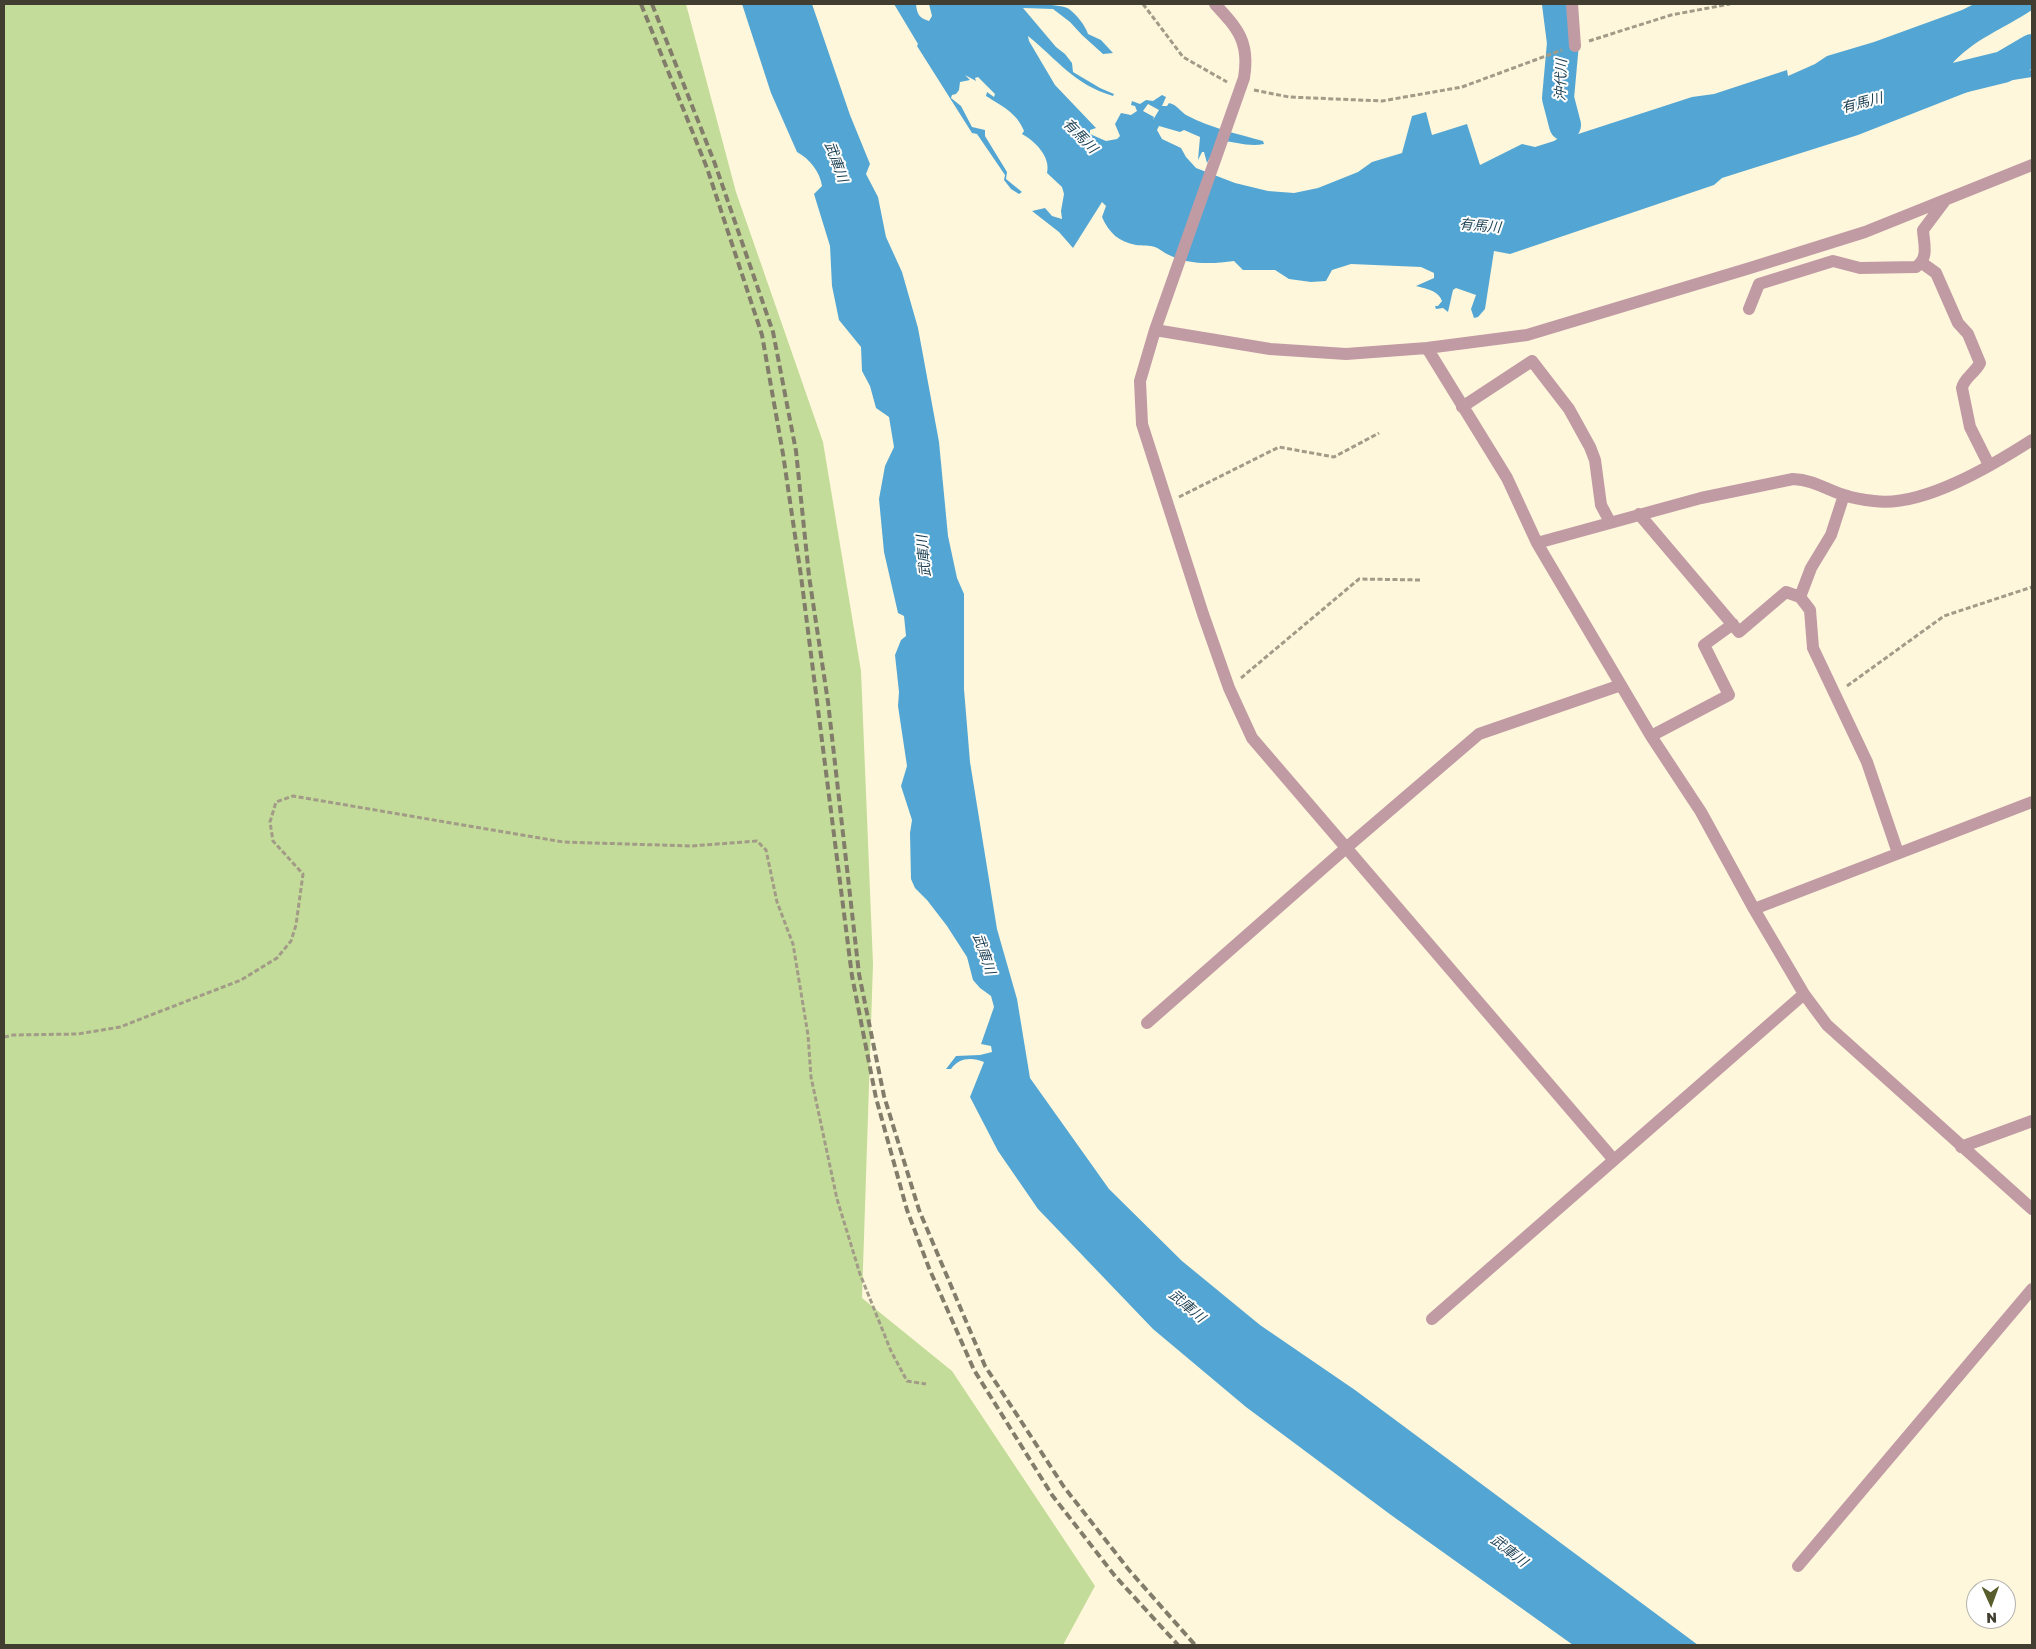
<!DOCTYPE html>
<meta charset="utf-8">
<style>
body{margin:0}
#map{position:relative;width:2036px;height:1649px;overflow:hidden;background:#fff7dc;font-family:"Golos Text",sans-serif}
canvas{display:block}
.frame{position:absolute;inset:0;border:5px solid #413d30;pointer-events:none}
.north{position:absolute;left:1966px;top:1579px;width:50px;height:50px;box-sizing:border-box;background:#fff;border:1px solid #b3b1ac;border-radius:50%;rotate:178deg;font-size:14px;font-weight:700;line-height:20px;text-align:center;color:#413d30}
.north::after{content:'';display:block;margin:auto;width:18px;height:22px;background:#585d2b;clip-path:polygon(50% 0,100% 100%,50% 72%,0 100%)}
</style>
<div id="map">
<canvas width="2036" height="1649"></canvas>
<div class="frame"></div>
<div class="north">N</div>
</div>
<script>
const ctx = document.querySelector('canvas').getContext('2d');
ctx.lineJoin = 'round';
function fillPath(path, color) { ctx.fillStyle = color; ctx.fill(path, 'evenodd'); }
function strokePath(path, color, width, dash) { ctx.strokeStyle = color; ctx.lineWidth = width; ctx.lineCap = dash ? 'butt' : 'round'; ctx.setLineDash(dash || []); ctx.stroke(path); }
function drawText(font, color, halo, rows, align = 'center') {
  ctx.font = font + ' "Golos Text","Noto Sans JP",sans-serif'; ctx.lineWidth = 4; ctx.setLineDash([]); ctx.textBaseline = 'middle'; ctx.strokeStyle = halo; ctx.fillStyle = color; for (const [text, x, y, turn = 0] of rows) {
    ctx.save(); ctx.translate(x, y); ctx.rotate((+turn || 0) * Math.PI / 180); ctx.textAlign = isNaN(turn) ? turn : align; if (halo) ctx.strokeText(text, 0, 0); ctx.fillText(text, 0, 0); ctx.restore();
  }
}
const green = new Path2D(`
 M4 4H686L736 192 823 442 861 671 873 964 862 1298 952 1371 1095 1586 1063 1645H4Z`);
const water = new Path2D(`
 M742 4H812L850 115 870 164 866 174 878 197 886 237 902 272 918 328 939 442 948 536 957 578 964 594V689L970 762 997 929 1017 999 1030 1078 1109 1189 1182 1261 1260 1325 1355 1390 1698 1645H1573L1391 1515 1246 1407 1153 1329 1038 1209 998 1151 970 1097 984 1062C971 1057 959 1058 951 1069H946L956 1056 980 1055 992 1052 991 1046 981 1044 994 1007 991 996 980 988 973 980 967 957 947 926 927 900 915 888 911 879 910 833 912 820 901 786 907 766 898 706 899 692 895 655 901 640 906 636 904 616 898 613 884 552 879 499 885 466 894 447 889 417 876 408 870 386 862 371 861 347 839 320 832 286 830 246 814 194 822 186C820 172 810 159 797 152L771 93Z
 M894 4H916C917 14 919 18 929 21L932 16 929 4C953 4 1055 0 1069 9 1077 15 1085 25 1088 34L1101 40 1113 53 1103 54 1082 35 1070 22 1053 9 1023 8 1056 47 1065 54 1072 63 1073 72 1100 88 1114 94 1113 96C1073 84 1058 60 1028 36L1029 41 1055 85 1096 128 1090 130V134L1106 141 1117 139 1120 136 1115 124 1121 113 1131 115 1137 111 1135 106 1131 105 1132 101 1140 104 1146 100 1153 101 1162 95 1166 97 1162 106H1167L1169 103C1178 105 1180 112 1188 116 1211 128 1238 134 1263 141L1264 144C1249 147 1235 142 1219 140L1207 163 1204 152H1202L1198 160 1200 137 1184 130 1180 132 1159 126 1157 130 1162 139 1181 148 1186 157 1196 168 1235 183 1268 191 1294 193 1318 188 1358 172 1372 162 1402 153 1412 116 1426 112 1432 135 1467 124 1480 165 1522 144 1535 147 1554 141 1562 136 1563 116 1559 112V107L1554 98 1557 82 1561 81 1560 96 1564 105 1569 132 1572 136 1692 97 1714 94 1787 70 1788 76 1815 64 1827 56 1874 42 1962 10 1974 4H2032V10C2005 28 1972 40 1951 65L2012 71 2032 70V77L1988 84 1858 135 1722 178 1714 185 1510 254 1494 251 1485 309 1478 317 1474 318 1471 309 1476 295 1456 288 1453 290 1448 312 1443 308 1436 309 1435 306H1438L1442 301C1438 290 1426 289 1416 286L1434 278V273L1421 267 1351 264 1332 270 1326 281 1311 282 1289 279 1275 270H1243L1234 261C1213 264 1188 265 1169 255 1164 253 1160 249 1155 247 1150 245 1142 246 1136 245 1119 242 1109 233 1102 217L1106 206 1102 202 1073 248 1059 232 1032 211 1045 208 1052 216 1062 219 1061 211 1064 194 1062 187 1047 173C1051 157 1035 141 1022 134L1024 131C1017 113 1002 106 986 96L987 92 994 97 995 94 978 77 975 78 976 81 965 75 970 80 960 82 959 90 956 94 952 95 951 98 961 106 972 127 985 130V136L1007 172 1006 179 1022 192 1019 194 1011 189 1004 180 1005 175 977 134 972 133 917 46 918 44ZM1148 104 1159 110 1153 120 1154 117 1143 111Z`);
const river = new Path2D(`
 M1558 4 1563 43 1558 98 1565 125
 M1950 80 2003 67 2032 50`);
const path = new Path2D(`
 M1143 4 1183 57 1227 82
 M1589 41 1671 15 1730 4
 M1254 90 1289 97 1382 101 1462 87 1562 50
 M1179 497 1279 447 1334 457 1379 433
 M1241 678 1359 579 1422 580
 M1847 686 1944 616 2032 587
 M4 1037 13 1035 78 1034 120 1027 241 980 277 958 291 941 296 925 303 874 273 841 270 822 276 802 293 796 563 842 691 846 757 841 766 850 777 902 793 944 808 1035 811 1077 837 1199 860 1274 891 1351 907 1381 926 1384`);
const minor = new Path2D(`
 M1215 4C1238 29 1250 42 1244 78L1155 330 1140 381 1142 424 1203 614 1229 688 1252 738 1614 1160
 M1572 4 1575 46
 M1922 263 1936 273 1958 323 1968 334 1980 363C1975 373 1964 378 1962 388L1970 427 1989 465
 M1749 309 1759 284 1833 261 1860 268 1916 267C1929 258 1924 245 1923 230L1944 202
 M1155 330 1270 349 1346 354 1427 348 1527 335 1750 268 1865 232 2032 165
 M1427 348 1507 478 1537 543 1651 736 1701 812 1754 909 1804 994 1827 1025 2032 1209
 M1462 407 1532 361 1569 409 1590 447 1595 460 1601 505 1610 522
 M1639 514 1739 632 1786 592 1800 597 1810 610 1813 648 1867 762 1898 853
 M1537 543 1701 498 1793 479C1814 480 1825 489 1844 495 1853 498 1864 500 1874 501 1922 508 1993 465 2032 440
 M1800 597 1811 568 1831 535 1844 495
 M1651 736 1729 695 1704 645 1733 624
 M1754 909 2032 802
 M1147 1023 1346 848 1479 734 1621 685
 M1961 1147 2032 1121
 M1432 1319 1804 994
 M1798 1566 2032 1289`);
const rail = new Path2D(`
 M641 4 707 168 762 335 783 454 801 576 852 976 876 1098 907 1210 929 1268 974 1370 1052 1495 1115 1576 1178 1645
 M652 4 715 164 773 332 796 451 809 576 828 702 859 974 884 1096 919 1210 985 1366 1064 1487 1129 1570 1195 1645`);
const waterNames = [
 ["沖代川",1561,80,-88],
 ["有馬川",1862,103,-15],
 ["有馬川",1080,136,46],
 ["武庫川",836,162,70],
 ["有馬川",1480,226,5],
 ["武庫川",924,556,-95],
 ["武庫川",984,954,71],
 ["武庫川",1187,1306,40],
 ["武庫川",1509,1551,38]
];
fillPath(green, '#c4dc99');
fillPath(water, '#53a6d3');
strokePath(river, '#53a6d3', 32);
strokePath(path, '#a19b87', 3, [5, 2.5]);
strokePath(minor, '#c19ba4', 12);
strokePath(rail, '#827d6b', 4, [8, 4]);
drawText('italic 14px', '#1a3e51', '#fff', waterNames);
</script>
